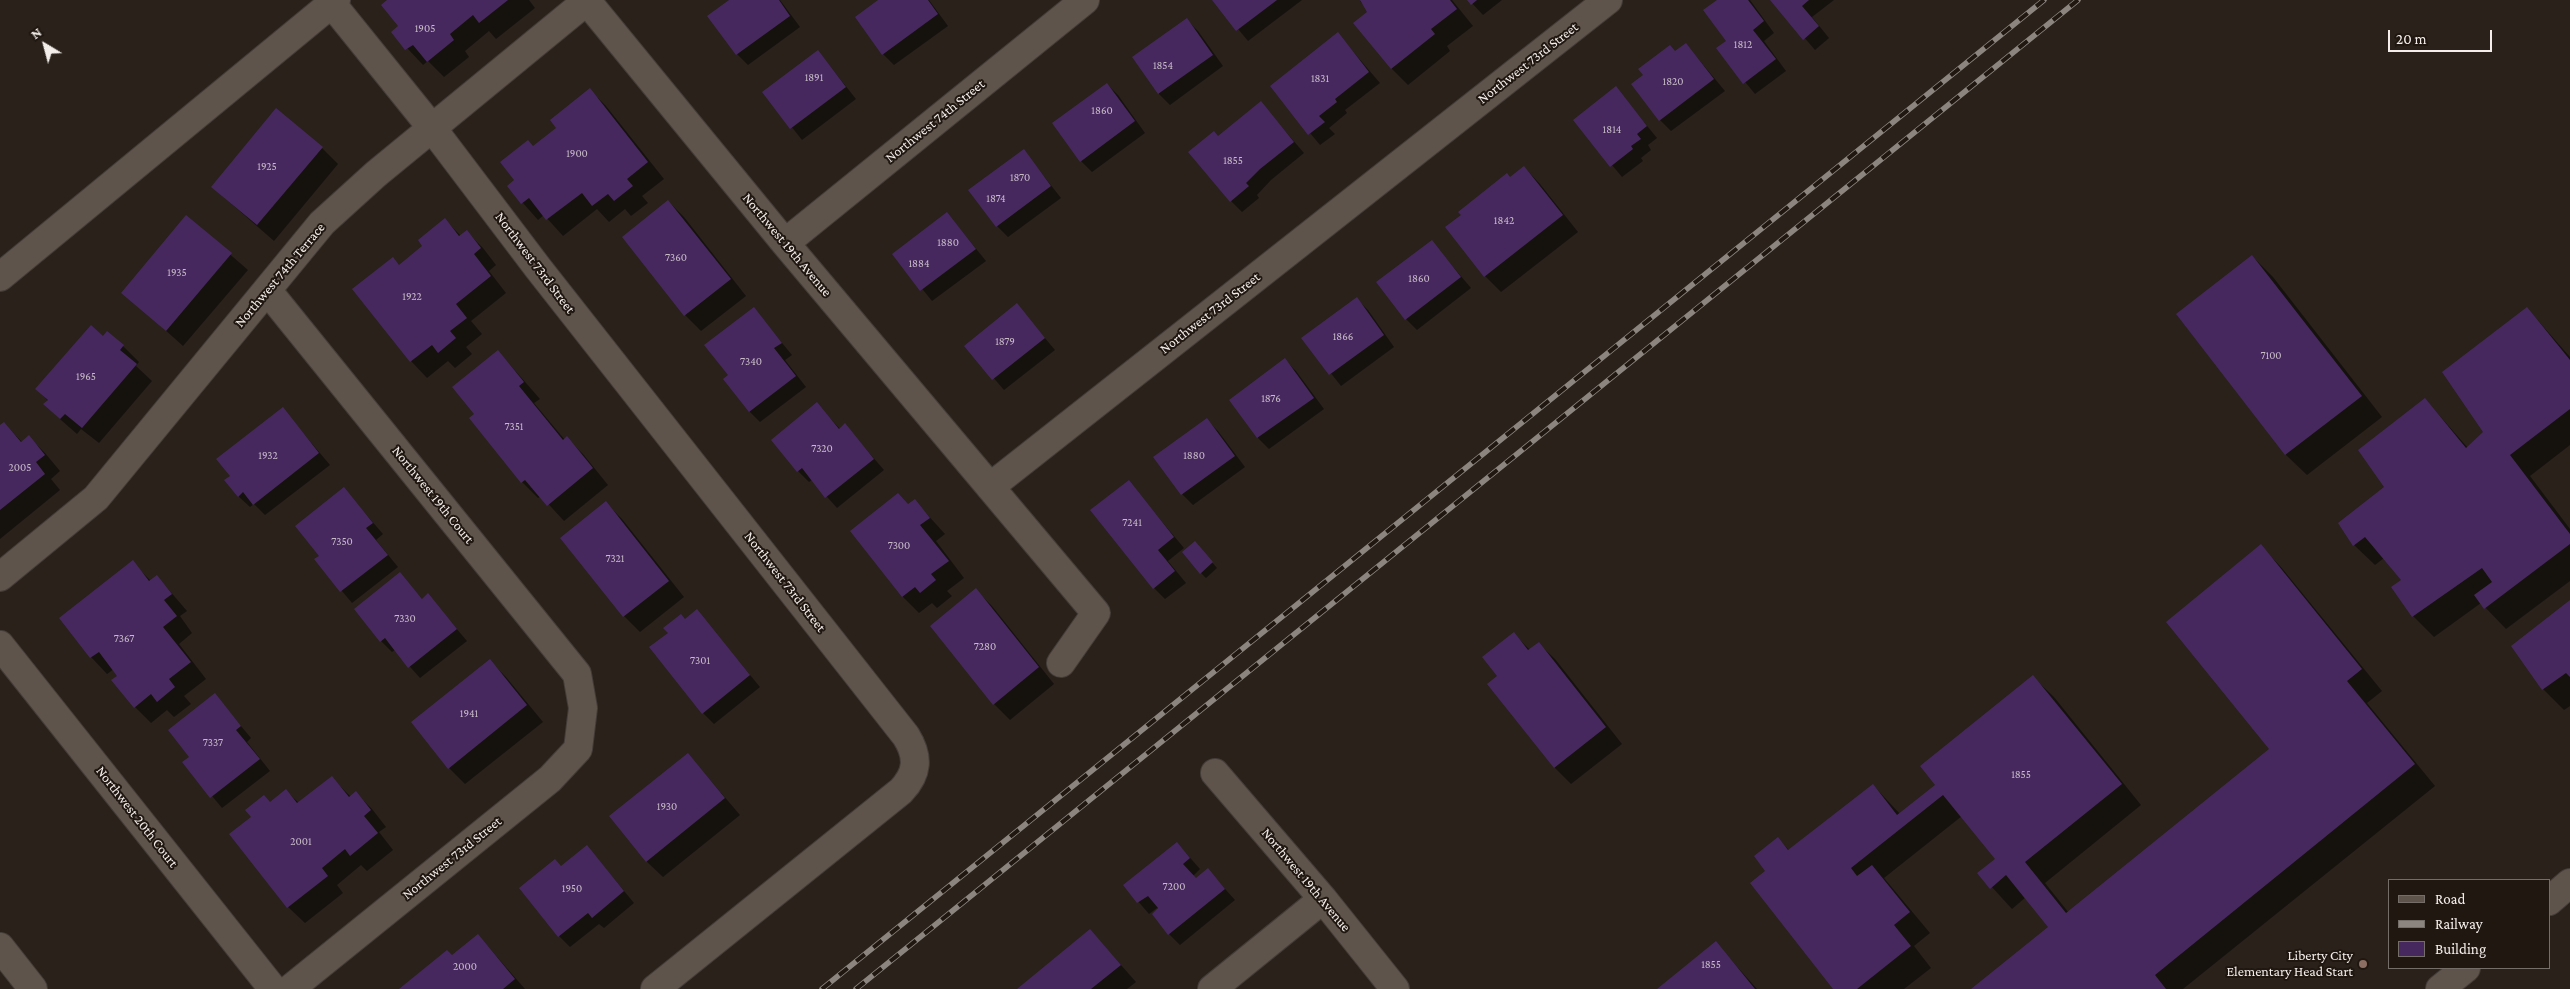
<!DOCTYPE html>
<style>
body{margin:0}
#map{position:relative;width:2570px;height:989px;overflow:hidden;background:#29211a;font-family:"Crimson Pro",serif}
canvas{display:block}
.legend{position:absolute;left:2388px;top:879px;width:162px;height:90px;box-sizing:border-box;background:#201711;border:1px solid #756d68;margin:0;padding:6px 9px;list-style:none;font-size:15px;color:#f4eeea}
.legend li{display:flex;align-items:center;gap:10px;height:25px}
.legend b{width:25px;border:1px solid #756d68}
.north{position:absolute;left:20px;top:20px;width:50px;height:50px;-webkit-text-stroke:4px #201711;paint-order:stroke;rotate:323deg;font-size:14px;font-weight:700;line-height:20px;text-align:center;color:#f4eeea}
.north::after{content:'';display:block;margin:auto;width:18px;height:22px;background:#f4eeea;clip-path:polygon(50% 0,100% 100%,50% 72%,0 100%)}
.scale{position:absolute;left:2388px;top:30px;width:104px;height:22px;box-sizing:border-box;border:2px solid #f4eeea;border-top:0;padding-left:6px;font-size:15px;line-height:18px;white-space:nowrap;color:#f4eeea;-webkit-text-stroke:4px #201711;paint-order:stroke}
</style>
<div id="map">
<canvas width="2570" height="989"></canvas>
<ul class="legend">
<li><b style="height:6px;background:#5e544c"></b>Road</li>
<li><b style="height:6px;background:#8c857f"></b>Railway</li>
<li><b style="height:14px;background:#46285f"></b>Building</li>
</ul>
<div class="north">N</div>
<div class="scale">20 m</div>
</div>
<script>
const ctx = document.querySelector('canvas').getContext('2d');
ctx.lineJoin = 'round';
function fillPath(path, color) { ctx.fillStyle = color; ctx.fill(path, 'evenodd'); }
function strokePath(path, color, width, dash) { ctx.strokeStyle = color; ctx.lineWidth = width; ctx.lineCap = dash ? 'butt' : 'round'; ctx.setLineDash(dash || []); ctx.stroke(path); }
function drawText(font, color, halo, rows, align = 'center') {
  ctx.font = font + ' "Crimson Pro",serif'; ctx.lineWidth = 4; ctx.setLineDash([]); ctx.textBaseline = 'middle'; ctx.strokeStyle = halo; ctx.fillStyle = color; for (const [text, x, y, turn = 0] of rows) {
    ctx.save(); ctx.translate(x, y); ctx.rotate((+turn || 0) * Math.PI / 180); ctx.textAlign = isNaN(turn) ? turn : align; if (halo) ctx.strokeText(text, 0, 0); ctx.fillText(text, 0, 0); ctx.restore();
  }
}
const shadow = new Path2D(`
 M389 0H529L535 8 496 39 489 31 465 51 469 57 444 77 428 61 423 65 392 32 400 26Z
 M731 0H780L800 27 748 65 737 54Z
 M881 0H929L948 26 894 65 883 54Z
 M1214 0H1302L1248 41Z
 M1362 0H1452L1473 26 1447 46 1450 51 1408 85 1391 68 1369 12 1360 1Z
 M1469 0H1502L1483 15Z
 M1719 0H1750L1774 33 1764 41 1786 71 1755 94 1718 49 1728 41Z
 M1772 0H1834L1812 17 1829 38 1815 50Z
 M1187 20 1198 31 1223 66 1170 105 1159 94 1133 58Z
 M1338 34 1380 83 1345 110 1347 113 1329 128 1335 134 1320 145 1271 86Z
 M1686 44 1725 91 1671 131 1660 120 1675 52Z
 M818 51 856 99 802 140 764 92Z
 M1107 84 1118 95 1145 133 1092 172 1081 161Z
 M1616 88 1657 138 1648 145 1651 150 1641 158 1643 161 1622 177 1574 120Z
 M590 90 606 106 664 179 642 196 648 203 631 216 625 209 609 222 597 209 563 236 544 215 538 220 508 186 516 180 534 148 558 128Z
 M1261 103 1304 153 1271 180 1257 195 1259 198 1242 212 1231 201 1219 138Z
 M322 148 338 164 274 241 212 187Z
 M1024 151 1061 198 1008 237 997 226Z
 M1524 167 1540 184 1578 232 1501 292 1485 276 1511 178Z
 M668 201 684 217 746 296 701 331 685 315 624 237Z
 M947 213 986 261 932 301 894 254Z
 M187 217 248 270 183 346 123 292Z
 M445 220 461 236 467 232 483 248 496 265 489 271 506 293 471 321 482 334 466 347 472 354 455 368 448 361 427 378 411 361 354 289 400 266 424 247Z
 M1432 242 1471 288 1417 330 1406 319Z
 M2252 256 2273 277 2382 417 2307 475 2286 455 2177 315Z
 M1357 299 1368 310 1394 347 1341 386 1303 338Z
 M1017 305 1055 350 1004 390 966 346Z
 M2527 308 2570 357V445L2530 476 2570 529V581L2506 629 2481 603 2434 637 2413 616 2393 587 2403 580 2384 558 2375 565 2354 545 2385 488 2425 399 2468 448 2485 432Z
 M754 309 792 355 785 360 806 387 760 422 749 411 729 376Z
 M103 337 123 346 139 362 136 366 152 381 99 443 81 429 77 434 61 420 45 404 48 401 37 389Z
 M498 351 540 399 534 403 565 440 567 438 583 454 608 485 564 521 541 496 538 498 522 482 475 414Z
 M1285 360 1296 371 1324 409 1269 449 1258 438 1231 400Z
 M817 404 840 429 845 425 884 470 837 508 812 480 809 482 798 471Z
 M282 408 330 465 265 515 254 504 250 507 238 496 232 476Z
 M1207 420 1218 431 1245 467 1193 505 1182 494Z
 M4 423 22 442 29 437 45 453 60 471 51 479 60 490 0 539V427Z
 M1128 481 1184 548 1168 561 1186 583 1165 599 1154 588Z
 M344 489 383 534 376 540 398 567 352 603 316 560 321 556Z
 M915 501 945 534 936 541 964 578 947 591 952 596 937 608 932 603 919 613 903 597 851 531Z
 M606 503 622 519 684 597 640 632 624 616Z
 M2261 546 2281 567 2382 691 2367 703 2435 786 2183 989H1973L2049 927 2026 897 2012 909 1979 873 1997 859 1962 816 1884 878 1930 933 1914 946 1931 968 1904 989H1835L1767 871 1778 839 1790 851 1873 785 1900 814 1937 786 2033 677 2054 697 2141 805 2045 883 2069 913 2271 749Z
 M1200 548 1217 568 1206 578 1201 573Z
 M132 562 151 581 157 576 187 611 180 616 192 633 179 644 206 679 184 696 191 704 174 717 167 710 151 723 135 707 114 669 107 674 91 657 61 619Z
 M400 574 423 600 428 595 467 641 420 678 395 650 392 652 381 641Z
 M976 590 992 606 1054 684 1010 720 994 704Z
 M2570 602V706L2564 710 2543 689 2513 647Z
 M697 611 760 687 714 724 703 713 686 620Z
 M1514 634 1530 650 1538 643 1555 659 1622 744 1571 784 1555 768 1488 684 1499 676Z
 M490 661 506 677 543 722 465 784 449 768Z
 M215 695 251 738 247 742 270 771 222 808 184 762 190 757Z
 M688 754 740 815 663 877 646 861Z
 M331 777 351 797 356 793 372 809 386 827 379 832 393 850 367 871 361 865 337 885 343 893 305 923 288 907 231 834 286 791 299 803Z
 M1177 843 1200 869 1193 876 1196 879 1208 870 1235 900 1180 945 1169 934 1157 908 1149 914 1125 886Z
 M587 846 634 903 604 928 599 924 570 947 559 936 562 867Z
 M1090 930 1136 982 1127 989H1019Z
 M478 935 525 989H401L452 956Z
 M1716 943 1757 989H1659Z`);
const building = new Path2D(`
 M387 0H508L479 23 473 15 450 34 454 40 427 62 413 45 405 50 391 32 398 26 381 5Z
 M729 0H779L790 16 736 55 707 16Z
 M878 0H928L938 14 882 55 855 17Z
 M1212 0H1277L1236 31Z
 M1360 0H1450L1457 9 1431 29 1435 34 1391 69 1353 23 1367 12Z
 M1467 0H1477L1471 5Z
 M1717 0H1748L1764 21 1753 30 1776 59 1743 84 1716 48 1726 41 1703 10Z
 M1770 0H1809L1802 6 1819 26 1803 40Z
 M1187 18 1213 55 1158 94 1132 57Z
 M1338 32 1369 72 1335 99 1337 102 1319 116 1325 122 1308 135 1270 86Z
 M1686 43 1714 79 1659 121 1631 84 1643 75 1638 69 1670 45 1675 51Z
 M818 50 846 87 790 129 762 92Z
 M1107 83 1135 121 1080 162 1052 123Z
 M1616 86 1647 126 1637 134 1641 139 1631 146 1633 149 1610 167 1573 120Z
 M590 88 648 162 627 179 633 186 614 201 608 194 592 206 582 193 546 220 529 198 521 204 507 186 514 180 500 162 528 140 533 146 556 128 550 120Z
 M1261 101 1294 142 1260 169 1246 183 1249 186 1230 202 1188 152 1214 131 1218 136Z
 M276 108 323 147 257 225 211 187Z
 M1024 149 1051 186 996 227 968 190Z
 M1524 166 1563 215 1484 277 1445 227 1461 215 1458 212 1507 173 1510 177Z
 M668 200 731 279 684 316 622 237Z
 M947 212 976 249 920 291 892 254Z
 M186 215 232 253 166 331 121 293Z
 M445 218 459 236 467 230 481 248 474 254 491 276 456 304 467 318 450 331 456 338 438 353 432 345 410 362 352 289 393 257 399 265 422 246 418 240Z
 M1432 240 1461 277 1405 320 1376 282Z
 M2252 255 2362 396 2285 455 2176 314Z
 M1357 297 1384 335 1329 375 1301 338Z
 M1017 303 1045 338 992 380 964 346Z
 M754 307 782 343 774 348 796 376 749 412 723 379 728 375 704 345Z
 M2527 307 2570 360V409L2510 455 2570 534V544L2484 609 2474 595 2492 582 2482 568 2412 617 2391 587 2401 580 2365 537 2353 546 2338 523 2384 487 2358 450 2425 398 2466 448 2483 432 2442 372Z
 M91 325 103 336 107 331 124 345 120 350 137 364 82 428 65 414 60 419 43 404 48 400 35 389Z
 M498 350 524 382 519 386 563 440 567 436 593 468 547 506 525 480 521 483 469 418 474 414 452 387Z
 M1285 358 1314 398 1257 438 1229 400Z
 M817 402 839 429 845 423 874 459 825 498 802 468 797 472 771 440Z
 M283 407 319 453 253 505 243 492 238 497 224 480 230 476 216 459Z
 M1207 418 1235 456 1181 495 1153 457Z
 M4 422 21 442 29 435 45 455 36 462 45 474 0 510V425Z
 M1129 480 1174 537 1158 550 1175 571 1153 589 1090 510Z
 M344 487 373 523 366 528 388 555 340 592 314 559 319 556 295 526Z
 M898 493 908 504 915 499 930 518 920 525 949 561 931 574 936 580 920 593 915 587 902 597 850 531Z
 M606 501 669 581 623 617 560 538Z
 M1195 541 1213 562 1200 574 1182 552Z
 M2261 544 2362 669 2347 681 2415 764 2155 975 2166 989H1971L2048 927 2006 875 1990 889 1977 873 1995 859 1943 795 1851 868 1857 876 1872 865 1910 912 1894 925 1911 946 1857 989H1833L1750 883 1765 871 1754 856 1778 837 1788 850 1873 784 1897 815 1935 785 1920 766 2033 675 2122 784 2025 862 2066 913 2269 749 2166 622Z
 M133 560 149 581 157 575 172 594 164 600 177 616 163 627 191 662 169 679 175 687 157 702 151 694 134 708 111 680 117 676 99 652 90 658 59 618Z
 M400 572 422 599 428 593 457 629 408 668 385 638 380 642 354 609Z
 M976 588 1039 667 993 705 930 626Z
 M2570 600V677L2566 673 2542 690 2511 646Z
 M697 609 750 675 702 714 649 647 668 633 663 628 681 614 685 619Z
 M1514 632 1528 650 1539 642 1606 727 1554 768 1487 684 1497 676 1482 657Z
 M490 659 527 705 448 769 411 722Z
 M215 693 241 726 236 730 260 759 210 798 182 762 189 757 168 730Z
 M688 753 725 798 646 862 609 816Z
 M332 776 349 797 356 791 371 810 364 816 378 833 350 856 345 849 322 868 328 876 287 908 229 834 251 817 245 810 264 795 270 802 286 789 297 803Z
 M1177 842 1190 858 1183 864 1196 878 1208 868 1225 889 1168 935 1152 914 1158 908 1148 896 1137 903 1123 885Z
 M587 845 624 891 592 918 588 913 558 937 519 888 555 859 561 866Z
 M1090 929 1121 965 1091 989H1017Z
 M478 934 515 979 503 989H399L447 950 452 955Z
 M1716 941 1755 989H1657Z`);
const minor = new Path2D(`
 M586 0 785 243 1096 613 1061 663
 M332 4 432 128 538 268 906 736C919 757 918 773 901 791L655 989
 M785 243 1085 0
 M0 277 336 0
 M267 290 577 674 583 708 578 749 550 779 290 989
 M990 487 1608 0
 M0 577 96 498 322 223 376 174 588 0
 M0 645 273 989
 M1215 773 1323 899 1395 989
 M2549 901 2570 883
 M0 947 33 989
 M1212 989 1323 899
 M2440 989 2466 968`);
const rail = new Path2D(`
 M822 989 2044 0
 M856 989 2078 0`);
const markers = [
 [2363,964,5,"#8d6e63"]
];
const numberNames = [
 ["1905",425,29],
 ["1812",1743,45],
 ["1854",1163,66],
 ["1891",814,78],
 ["1831",1320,79],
 ["1820",1673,82],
 ["1860",1102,111],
 ["1814",1612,130],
 ["1900",577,154],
 ["1855",1233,161],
 ["1925",267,167],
 ["1870",1020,178],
 ["1874",996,199],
 ["1842",1504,221],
 ["1880",948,243],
 ["7360",676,258],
 ["1884",919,264],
 ["1935",177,273],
 ["1860",1419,279],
 ["1922",412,297],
 ["1866",1343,337],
 ["1879",1005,342],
 ["7100",2271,356],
 ["7340",751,362],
 ["1965",86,377],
 ["1876",1271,399],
 ["7351",514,427],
 ["7320",822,449],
 ["1932",268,456],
 ["1880",1194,456],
 ["2005",20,468],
 ["7241",1132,523],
 ["7350",342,542],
 ["7300",899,546],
 ["7321",615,559],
 ["7330",405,619],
 ["7367",124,639],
 ["7280",985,647],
 ["7301",700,661],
 ["1941",469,714],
 ["7337",213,743],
 ["1855",2021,775],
 ["1930",667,807],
 ["2001",301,842],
 ["7200",1174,887],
 ["1950",572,889],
 ["1855",1711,965],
 ["2000",465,967]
];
const streetNames = [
 ["Northwest 73rd Street",1528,63,-38],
 ["Northwest 74th Street",935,121,-39],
 ["Northwest 19th Avenue",787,245,50],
 ["Northwest 73rd Street",535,263,53],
 ["Northwest 74th Terrace",280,275,-50],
 ["Northwest 73rd Street",1210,313,-38],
 ["Northwest 19th Court",433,495,51],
 ["Northwest 73rd Street",785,582,52],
 ["Northwest 20th Court",137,817,52],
 ["Northwest 73rd Street",452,858,-39],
 ["Northwest 19th Avenue",1306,880,50]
];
const poiNames = [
 ["Liberty City",2353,956],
 ["Elementary Head Start",2353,972]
];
fillPath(shadow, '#0007');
fillPath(building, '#46285f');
strokePath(minor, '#443c37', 30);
strokePath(minor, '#5e544c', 28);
strokePath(rail, '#8c857f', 5.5);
strokePath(rail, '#201711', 4, [11]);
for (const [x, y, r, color] of markers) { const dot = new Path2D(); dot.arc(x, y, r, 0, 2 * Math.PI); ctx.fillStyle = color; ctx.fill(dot); strokePath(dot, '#201711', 2); }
drawText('11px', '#c8bcc7', null, numberNames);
drawText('14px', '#f4eeea', '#201711', streetNames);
drawText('14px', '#f4eeea', '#201711', poiNames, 'right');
</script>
